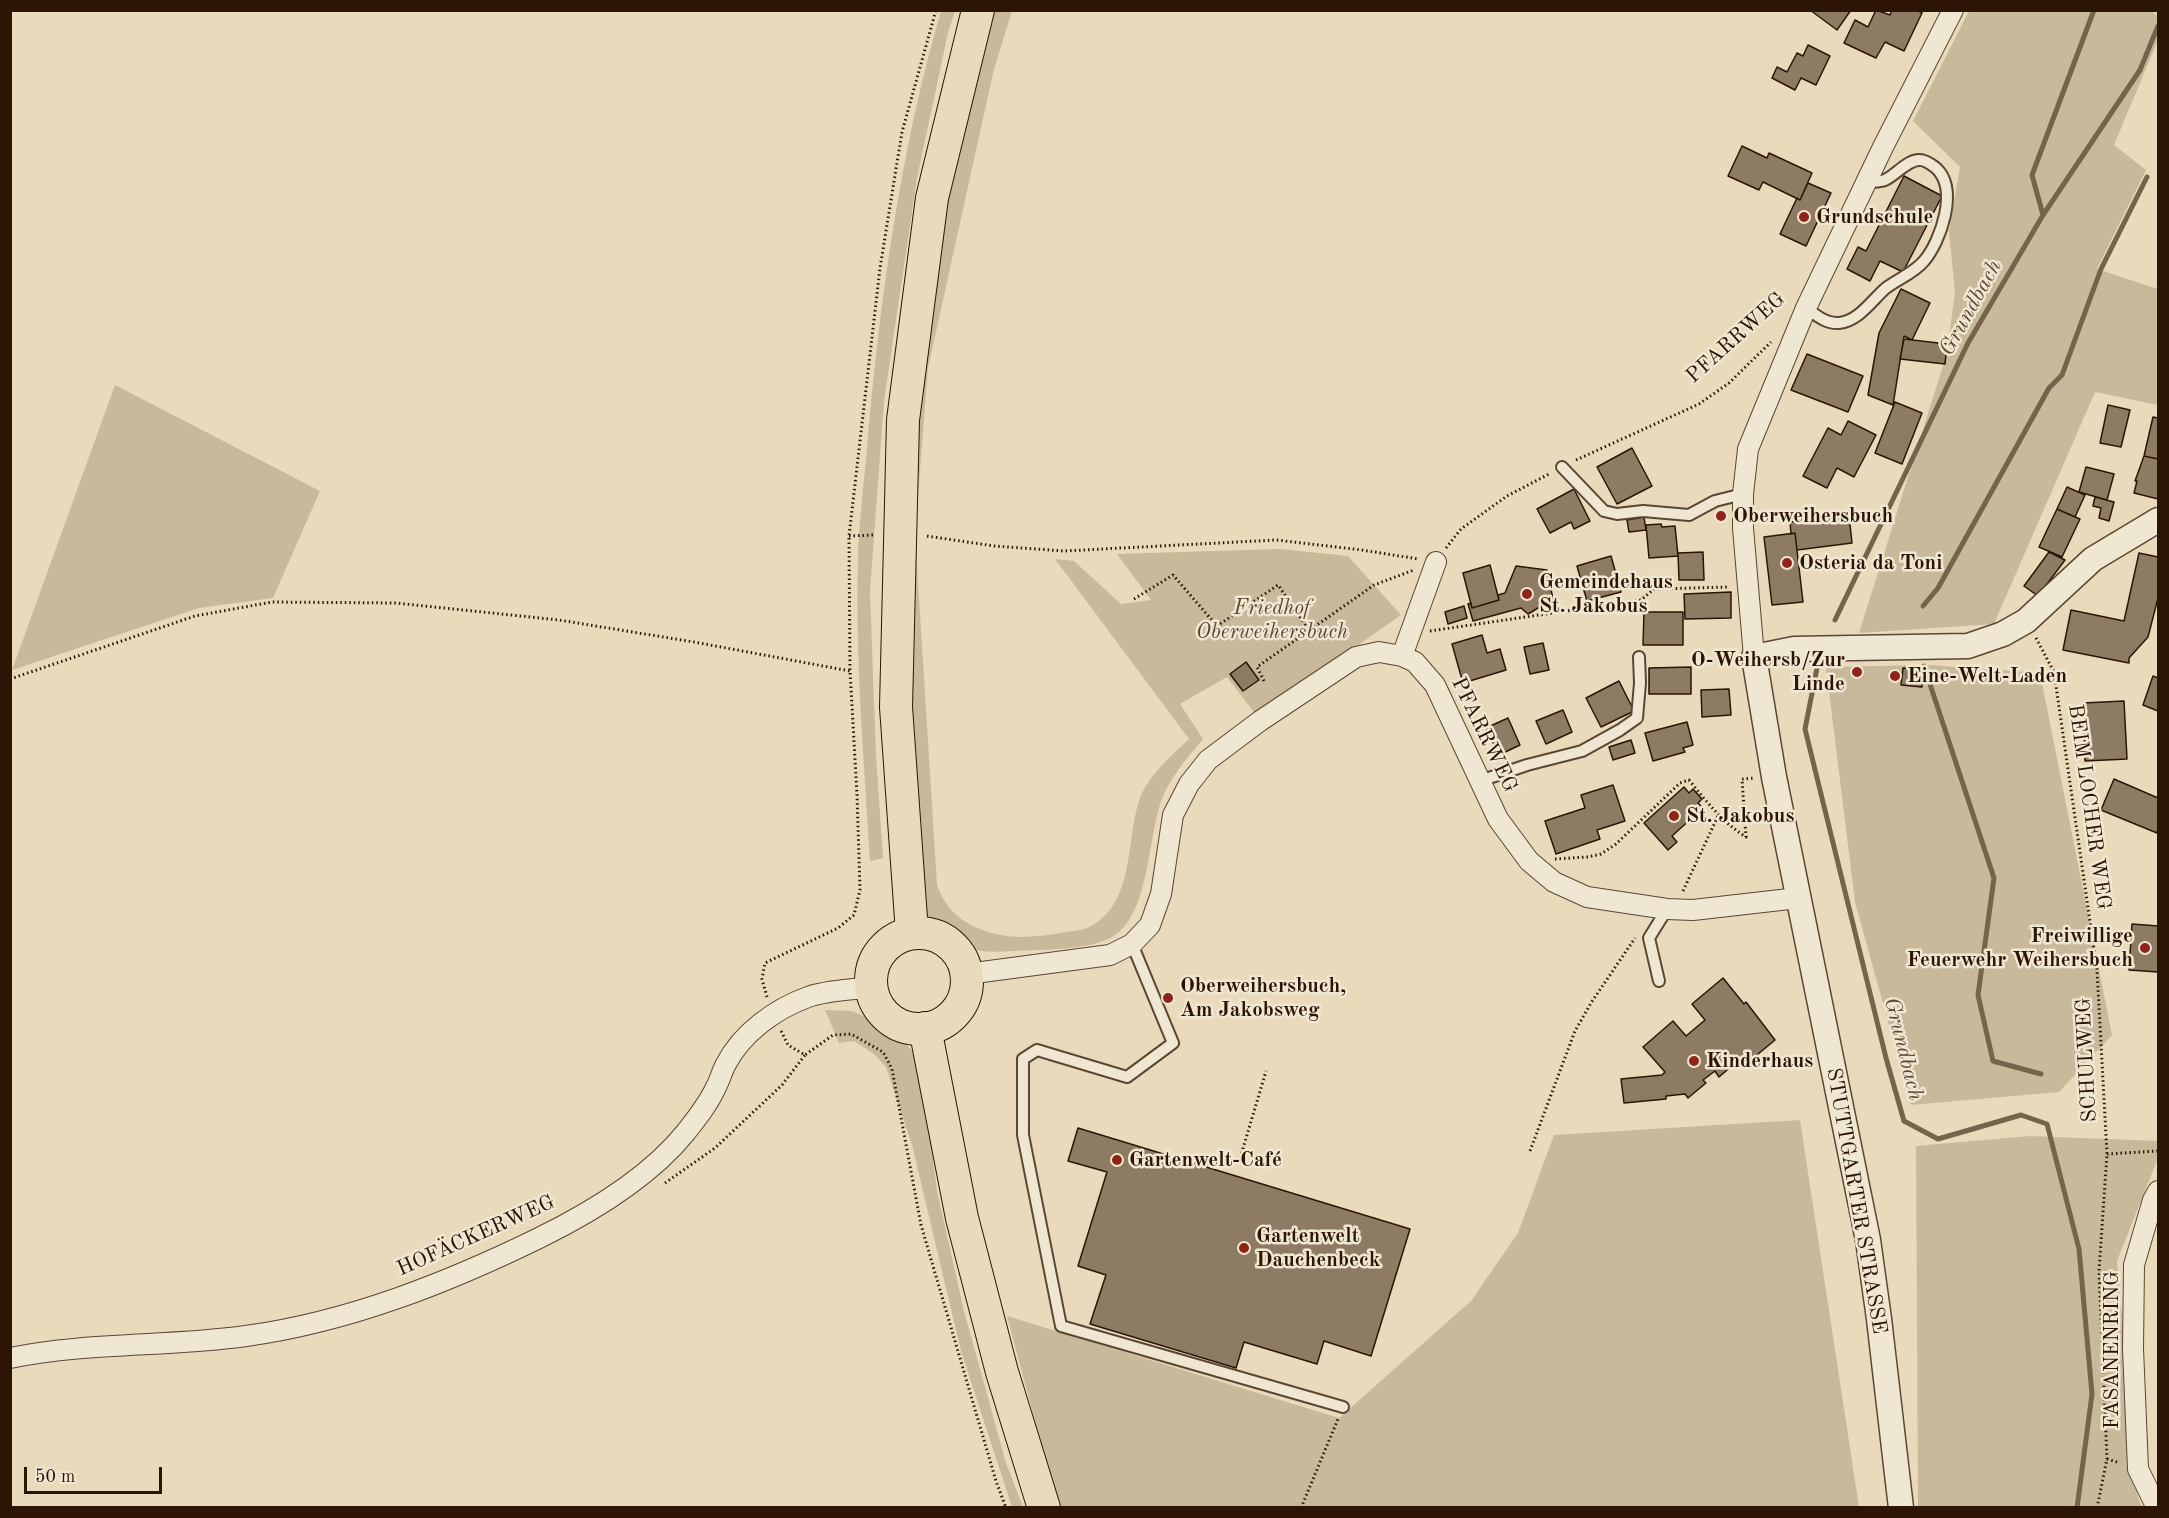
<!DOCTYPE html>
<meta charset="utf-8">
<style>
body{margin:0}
#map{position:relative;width:2169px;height:1518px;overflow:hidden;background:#e8daba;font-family:"Old Standard TT",serif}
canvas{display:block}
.frame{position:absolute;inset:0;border:12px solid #2c1505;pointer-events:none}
.scale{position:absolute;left:24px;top:1467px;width:138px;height:27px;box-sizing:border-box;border:3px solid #2c1505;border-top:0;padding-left:8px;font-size:18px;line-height:21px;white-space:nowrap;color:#2c1505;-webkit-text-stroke:4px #f0e7d2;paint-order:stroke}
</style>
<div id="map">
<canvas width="2169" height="1518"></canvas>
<div class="frame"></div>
<div class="scale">50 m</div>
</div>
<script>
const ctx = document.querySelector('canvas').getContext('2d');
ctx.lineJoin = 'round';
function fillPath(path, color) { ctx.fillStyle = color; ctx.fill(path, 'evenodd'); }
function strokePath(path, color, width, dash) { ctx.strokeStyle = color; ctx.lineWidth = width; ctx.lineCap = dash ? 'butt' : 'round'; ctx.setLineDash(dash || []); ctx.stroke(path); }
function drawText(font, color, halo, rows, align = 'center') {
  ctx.font = font + ' "Old Standard TT",serif'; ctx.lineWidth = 5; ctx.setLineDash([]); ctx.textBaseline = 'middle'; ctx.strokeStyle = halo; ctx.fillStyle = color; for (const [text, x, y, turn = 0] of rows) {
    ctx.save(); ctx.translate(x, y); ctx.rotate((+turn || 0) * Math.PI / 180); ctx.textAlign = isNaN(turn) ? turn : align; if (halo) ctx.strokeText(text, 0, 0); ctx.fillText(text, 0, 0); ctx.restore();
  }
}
const green = new Path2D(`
 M941 11H955L948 33 917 178 884 401 870 592 876 756 883 858 870 861C864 760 855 659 858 557 859 517 865 476 868 435 881 292 901 148 941 11Z
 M994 11H1012L994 69 928 368 915 534 937 885C947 915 972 930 1002 935 1020 939 1042 936 1061 933 1069 931 1080 931 1087 928 1136 906 1125 840 1140 798 1149 775 1171 756 1189 739L1055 559 1074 561 1121 604 1151 600 1117 554 1280 549 1348 556 1401 615 1257 716 1227 677 1180 704 1203 739C1187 758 1171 776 1162 799 1147 838 1150 921 1108 939 1080 951 1044 949 1014 951 988 953 956 952 938 932 932 925 928 916 923 909L904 732 908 403 956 143Z
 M1969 11H2154L2153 13 2158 16V40L2114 145 2146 170 2097 269 2158 289V405L2095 392 1994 624 1859 633 1947 353 1955 292 1949 232 1960 167 1913 121Z
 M115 385 320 491 273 598 199 608 12 670Z
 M1928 665 2040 673 2112 1035 2059 1092 1911 1105 1855 902 1826 667Z
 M825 1010 852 1011 880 1023 895 1032 912 1051 926 1102 937 1191 964 1311 1006 1463 1023 1507H1012L961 1351 912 1145 886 1067 874 1054 854 1041 839 1043Z
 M1800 1120 1859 1507H1058L1007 1316 1339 1418 1471 1301 1518 1233 1554 1135Z
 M2030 1136 2158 1141V1158L2117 1261 2138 1497 2142 1507H1918L1916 1146Z`);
const stream = new Path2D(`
 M2043 215 2032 175 2094 10
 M1923 606 1938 588 2049 388 2062 375 2101 269 2147 177
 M1835 620 1968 343 2043 215 2140 70 2158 26
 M1924 666 1994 878 1978 995 1993 1061 2041 1074
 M1817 668 1805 729 1886 1058 1904 1121 1938 1139 2021 1115 2047 1124 2079 1249 2092 1394 2077 1508`);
const building = new Path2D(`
 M1810 10H1851L1837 30Z
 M1876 10 1890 15 1892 10H1917L1922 13 1904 51 1885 42 1876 58 1844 43 1855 20 1868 27Z
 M1808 45 1830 56 1816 85 1801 78 1795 90 1772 78 1777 67 1787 72 1797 53 1803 56Z
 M1742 146 1767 158 1769 153 1812 173 1800 200 1763 182 1759 190 1728 176Z
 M1904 176 1942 196 1903 272 1880 261 1870 281 1847 269 1858 247 1866 251Z
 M1808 183 1831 193 1806 246 1780 234 1797 198 1800 200Z
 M1901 289 1930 303 1912 340 1904 336 1893 405 1868 395 1879 333Z
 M1904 339 1947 344 1945 364 1900 359Z
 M1807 354 1863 376 1848 412 1791 390Z
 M1895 402 1922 413 1902 464 1875 453Z
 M2108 405 2130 410 2121 447 2100 443Z
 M2153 417 2158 418V459L2144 456Z
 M1848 421 1876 435 1854 477 1837 468 1827 488 1803 476 1828 428 1841 435Z
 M1632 448 1652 486 1617 504 1597 467Z
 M2144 456 2158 459V499L2134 493 2137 481H2135Z
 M2086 467 2114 474 2107 500 2079 492Z
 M2067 487 2085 495 2075 517 2057 509Z
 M1574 489 1590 521 1574 529 1571 522 1550 533 1537 509Z
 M2095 497 2114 502 2109 521 2099 518 2101 508 2093 506Z
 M2057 509 2080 519 2062 557 2039 547Z
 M1849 515 1852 543 1797 550 1795 533 1791 534 1790 522Z
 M1644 517 1646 530 1629 532 1627 520Z
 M1661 524 1662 527 1675 526 1678 556 1649 558 1646 525Z
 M1795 533 1803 602 1772 605 1764 537Z
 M1703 552 1704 580H1679L1678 553Z
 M2049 552 2065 560 2038 596 2024 586Z
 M2139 553 2158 557V598L2148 637 2129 658V663L2063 650 2071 610 2124 621Z
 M1611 556 1621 592 1587 601 1577 566Z
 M1490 565 1499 600 1472 608 1463 573Z
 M1516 566 1547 570 1553 599 1528 614 1521 608 1473 621 1468 604 1471 603 1472 608 1499 600 1498 595 1505 593Z
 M1731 592V618L1685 619 1684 594Z
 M1464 606 1467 618 1448 624 1445 612Z
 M1644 612H1683V645H1643Z
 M1482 635 1487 653 1500 649 1506 670 1463 683 1452 644Z
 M1543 643 1549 670 1530 674 1524 647Z
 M1246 662 1259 680 1243 691 1230 674Z
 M1691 667V694H1649V668Z
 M1903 668 1923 669 1922 687 1901 685Z
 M2153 676 2158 678V711L2143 705Z
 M1619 681 1634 711 1601 727 1586 698Z
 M1729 689 1731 715 1702 717 1701 690Z
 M2124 701 2127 759 2085 761 2083 703Z
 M1563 710 1572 732 1546 744 1536 721Z
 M1508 718 1520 745 1499 755 1486 728Z
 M1687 722 1693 745 1683 748 1685 752 1653 761 1645 733Z
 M1631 740 1635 753 1613 760 1609 747Z
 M2114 779 2158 798V828L2157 833 2101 810Z
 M1613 785 1625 821 1597 830 1600 839 1556 854 1545 821 1585 808 1581 795Z
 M1684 787 1689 793 1693 789 1702 799 1698 803 1703 808 1672 836 1677 842 1668 850 1644 823Z
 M2132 924 2158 926V972L2129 970Z
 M1723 978 1744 1004 1746 1002 1775 1040 1746 1064 1741 1058 1719 1077 1715 1071 1703 1080 1706 1083 1688 1098 1685 1094 1666 1096V1099L1624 1103 1621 1079 1662 1075 1665 1072 1643 1047 1673 1021 1686 1036 1705 1020 1692 1004Z
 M1078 1128 1410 1229 1371 1356 1324 1341 1317 1364 1244 1342 1236 1368 1090 1324 1106 1275 1078 1266 1107 1172 1068 1161Z`);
const path = new Path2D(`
 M1576 460 1699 404 1729 383 1771 342
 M849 536 873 535
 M927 536 994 546 1064 551 1276 540 1362 550 1418 559
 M1446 548 1461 529 1507 496 1549 474
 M1134 599 1173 575 1217 626 1278 585 1309 630
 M1430 631 1641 600 1654 589 1729 587
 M2036 638 2054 672 2097 970 2107 1154 2099 1271 2107 1459 2097 1508
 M10 679 195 616 272 602 396 603 559 620 694 642 850 671
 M1264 681 1257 667 1374 585 1414 570
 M1555 859 1587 857 1601 854 1616 844 1680 783 1689 780C1707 802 1722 822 1746 837L1742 779 1755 778
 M1683 891 1718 816
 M767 997 762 979 765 963 838 928 854 915 860 890 857 794 850 671 849 536 880 268 902 132 936 10
 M781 1031 788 1045 805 1055 833 1035 851 1034 883 1052 892 1069 921 1225 996 1481 1006 1508
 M1530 1151 1575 1031 1591 1003 1635 938
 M2107 1154 2158 1151
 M1239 1162 1266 1071
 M665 1183 715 1148 782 1085 805 1055
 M2107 1459 2120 1463
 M1301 1508 1338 1419`);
const service = new Path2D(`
 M1806 308C1816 315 1826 324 1839 323 1859 321 1872 300 1886 288 1898 279 1914 273 1924 261 1941 241 1959 189 1936 168 1932 165 1926 160 1920 160 1908 159 1896 175 1885 180 1879 182 1872 182 1866 182
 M1562 467 1604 511 1617 514 1643 511 1689 515 1715 501 1743 494
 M1480 781 1527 765 1582 751 1620 730 1637 718 1640 683 1639 657
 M1132 944 1173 1043 1127 1077 1037 1050 1023 1059V1135L1061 1326 1343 1407
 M1659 981 1649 938 1667 909`);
const minor = new Path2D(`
 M1402 656 1436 562
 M1754 657 1743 528V494L1748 449 1806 308 1883 147 1953 10
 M967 974 1110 955 1132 944 1150 925 1161 894 1173 815 1189 784 1208 760 1260 721 1356 657 1379 652 1402 656 1415 662 1435 685 1498 819 1529 861 1554 882 1587 897 1667 909 1693 910 1798 898
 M10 1358C88 1342 168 1347 246 1336 348 1322 447 1283 539 1238 592 1212 649 1178 686 1132 697 1118 709 1103 716 1087 720 1080 722 1071 726 1064 742 1033 775 1009 808 997 827 990 851 990 871 987
 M2157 1508 2138 1469 2133 1348 2134 1265 2153 1200 2158 1191`);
const tertiary = new Path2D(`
 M1901 1508 1879 1319 1868 1240 1774 777 1754 657 1794 649 1968 646 2003 634 2026 621 2093 559 2158 520`);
const primary = new Path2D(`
 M912 933 896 707 903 420 932 198 978 10
 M871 981a48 48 0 1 1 96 0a48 48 0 1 1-96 0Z
 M925 1028 962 1218 1002 1372 1044 1508`);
const markers = [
 [1804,217,6,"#8f2418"],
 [1721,516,6,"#8f2418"],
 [1787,563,6,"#8f2418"],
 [1527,594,6,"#8f2418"],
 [1857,672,6,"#8f2418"],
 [1895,676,6,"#8f2418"],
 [1674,816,6,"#8f2418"],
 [2145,948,6,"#8f2418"],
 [1168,998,6,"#8f2418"],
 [1694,1061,6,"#8f2418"],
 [1117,1160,6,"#8f2418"],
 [1244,1248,6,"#8f2418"]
];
const poiNames = [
 ["Grundschule",1816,217],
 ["Oberweihersbuch",1733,516],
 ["Osteria da Toni",1799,563],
 ["Gemeindehaus",1539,582],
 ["St. Jakobus",1539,606],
 ["O-Weihersb/Zur",1845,660,"right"],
 ["Linde",1845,684,"right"],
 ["Eine-Welt-Laden",1907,676],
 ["St. Jakobus",1686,816],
 ["Freiwillige",2133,936,"right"],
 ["Feuerwehr Weihersbuch",2133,960,"right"],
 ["Oberweihersbuch,",1180,986],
 ["Am Jakobsweg",1180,1010],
 ["Kinderhaus",1706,1061],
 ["Gartenwelt-Café",1129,1160],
 ["Gartenwelt",1256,1236],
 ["Dauchenbeck",1256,1260]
];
const streetNames = [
 ["PFARRWEG",1736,338,-42],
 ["PFARRWEG",1484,735,64],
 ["BEIM LOCHER WEG",2089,807,82],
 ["SCHULWEG",2087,1060,-93],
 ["STUTTGARTER STRASSE",1856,1201,80],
 ["HOFÄCKERWEG",476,1236,-24],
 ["FASANENRING",2112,1350,-90]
];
const parkNames = [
 ["Friedhof",1272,608],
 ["Oberweihersbuch",1272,632]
];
const waterNames = [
 ["Grundbach",1971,308,-61],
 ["Grundbach",1903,1049,76]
];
fillPath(green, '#c8b99b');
strokePath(stream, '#76634c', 5);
fillPath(building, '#8e7b63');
strokePath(building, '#2c1505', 1.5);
strokePath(service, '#5b4632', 14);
strokePath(minor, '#5b4632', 22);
strokePath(tertiary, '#5b4632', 27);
strokePath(primary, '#2c1505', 34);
strokePath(path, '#2c1505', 3, [1.5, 3]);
strokePath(service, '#f0e7d2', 10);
strokePath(minor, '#f0e7d2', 20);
strokePath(tertiary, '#f0e7d2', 24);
strokePath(primary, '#e8daba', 32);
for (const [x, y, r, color] of markers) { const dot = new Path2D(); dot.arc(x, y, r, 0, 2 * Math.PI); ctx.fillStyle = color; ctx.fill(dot); strokePath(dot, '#f0e7d2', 2); }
drawText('bold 21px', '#2c1505', '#f0e7d2', poiNames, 'left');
drawText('21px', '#2c1505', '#f0e7d2', streetNames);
drawText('italic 21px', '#5b4632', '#f0e7d2', parkNames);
drawText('italic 22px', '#5e4935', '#f0e7d2', waterNames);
</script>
